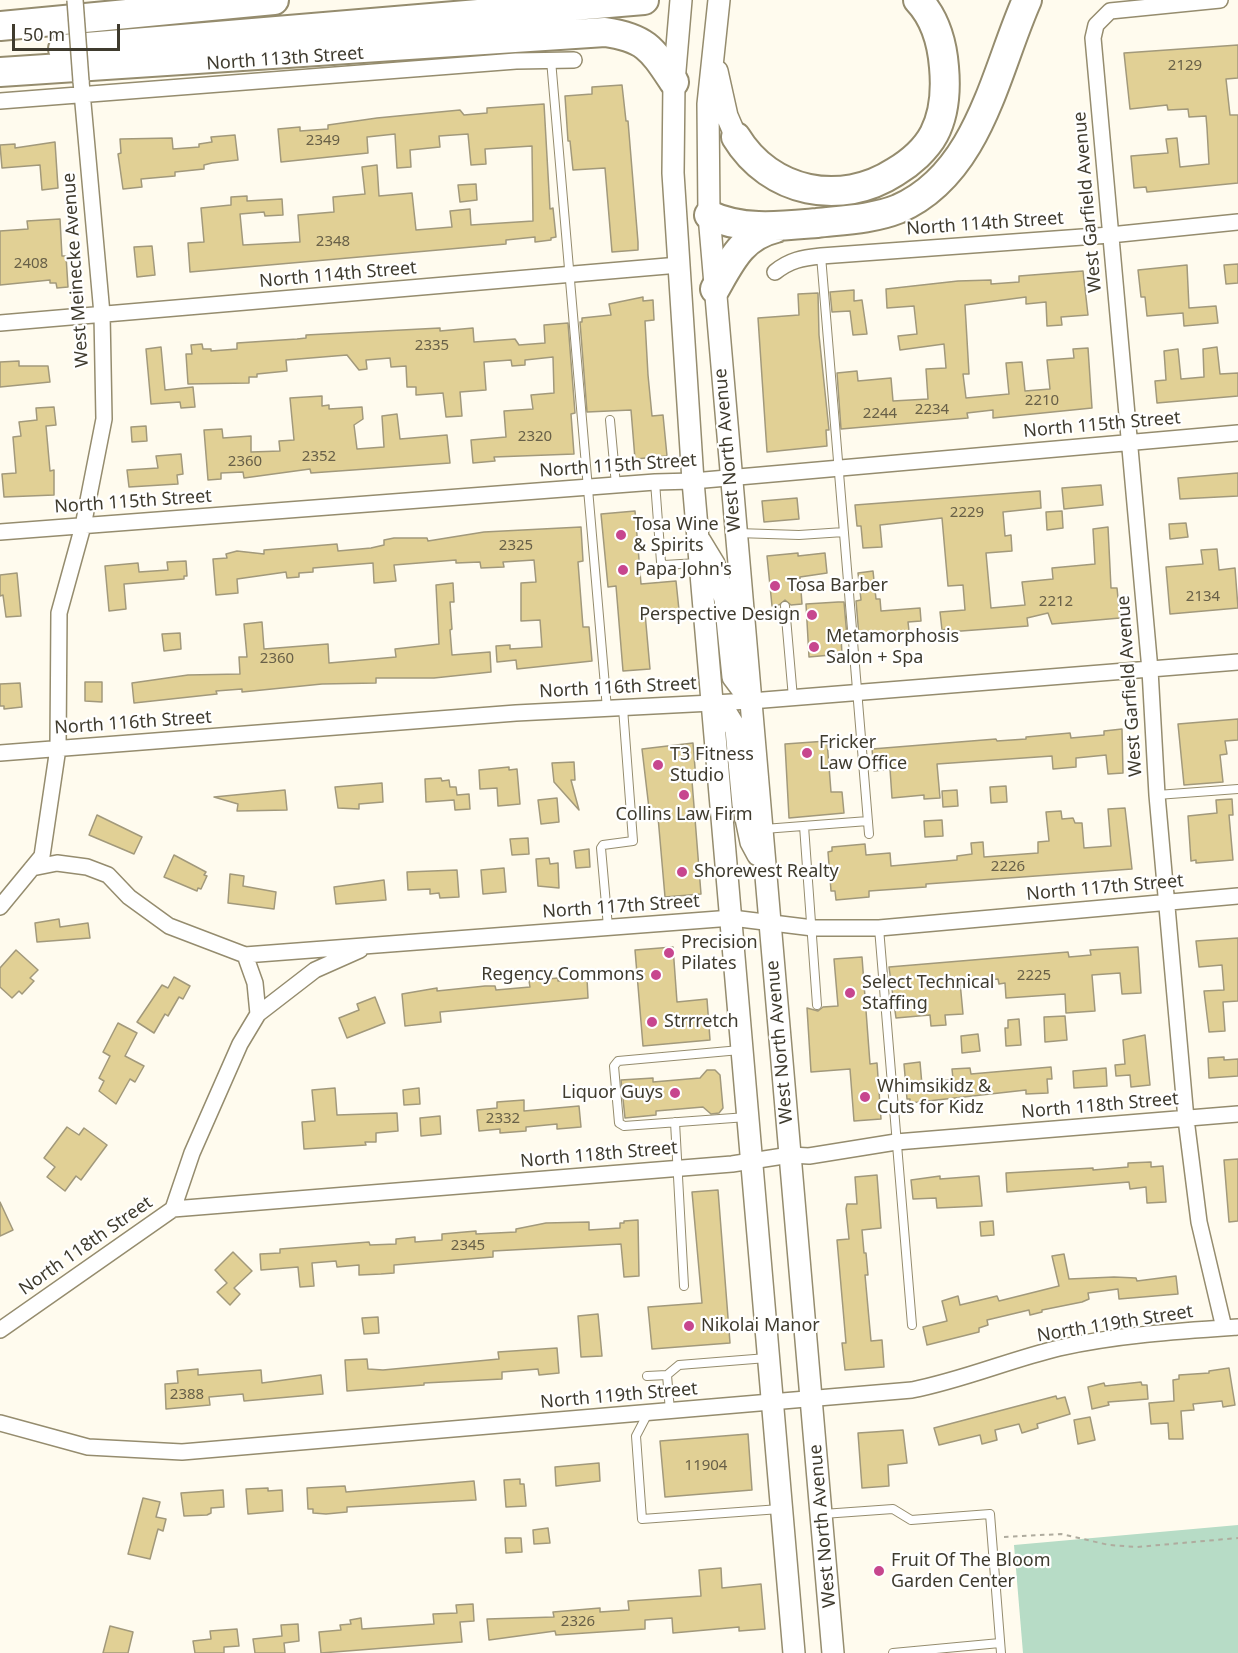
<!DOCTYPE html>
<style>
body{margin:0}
#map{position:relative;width:1238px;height:1653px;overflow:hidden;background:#fffbee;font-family:"Noto Sans",sans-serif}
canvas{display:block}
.scale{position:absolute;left:12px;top:24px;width:108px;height:27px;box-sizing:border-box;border:3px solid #3f3b2e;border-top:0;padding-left:8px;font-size:18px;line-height:21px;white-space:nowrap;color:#3f3b2e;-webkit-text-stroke:4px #fff;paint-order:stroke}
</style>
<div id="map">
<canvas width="1238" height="1653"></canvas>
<div class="scale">50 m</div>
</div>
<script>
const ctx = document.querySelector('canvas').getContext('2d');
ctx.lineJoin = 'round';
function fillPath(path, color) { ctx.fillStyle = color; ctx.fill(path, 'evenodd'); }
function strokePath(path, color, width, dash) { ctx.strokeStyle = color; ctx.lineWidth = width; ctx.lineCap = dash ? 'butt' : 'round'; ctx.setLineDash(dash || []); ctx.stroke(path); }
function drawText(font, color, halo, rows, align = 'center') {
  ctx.font = font + ' "Noto Sans",sans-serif'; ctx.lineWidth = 4.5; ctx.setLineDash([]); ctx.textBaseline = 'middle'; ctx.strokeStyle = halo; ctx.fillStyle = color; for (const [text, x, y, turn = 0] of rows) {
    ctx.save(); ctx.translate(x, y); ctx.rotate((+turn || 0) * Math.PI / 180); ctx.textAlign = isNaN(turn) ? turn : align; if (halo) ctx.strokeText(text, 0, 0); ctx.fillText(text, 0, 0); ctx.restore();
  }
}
const green = new Path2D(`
 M1238 1525V1653H1023L1014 1545Z`);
const building = new Path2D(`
 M1238 45V78L1226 79 1230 115H1238V183L1147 192 1146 187 1134 188 1131 156 1168 153 1166 139 1177 138 1180 167 1209 164 1207 128 1206 116 1189 117 1188 109 1168 110 1167 105 1130 109 1124 53Z
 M622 85 626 121H628L638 242V250L612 252 605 168 573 170 570 141H568L565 96 592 94V87Z
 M544 104 550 209 553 208 556 237 551 238V240L535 242V237L506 240V244L190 272 188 243 204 242 201 208 231 205V197L247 196V201L282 199 283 215 265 216 264 212 240 214 243 245 300 242 298 215 334 212 333 197 365 194 362 167 377 165 379 196 412 193 416 230 452 227 450 211 470 209 471 225 533 221 532 146 485 149 486 164 471 165 468 134 439 136 440 147 410 150 411 167 397 168 395 134 367 137 368 153 281 162 278 129 300 127V131L328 129V125L377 118 460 110 464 115 487 113V108Z
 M235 135 238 160 212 163 204 165V169L175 172V176L141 179 142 187 123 189 118 154 121 153 120 139 172 138 173 149 199 147V144L212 142 211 137Z
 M55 142 58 188 42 190 40 165 2 168 0 145 15 144V148Z
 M476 184 477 200 460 202 458 185Z
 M60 219 62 256H66L68 287 57 288 56 283H50V280L0 285V231L28 229 27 221Z
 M152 246 155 275 137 277 134 247Z
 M1238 264V283L1226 284 1224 265Z
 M1187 265 1189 308 1216 306 1218 323 1184 326 1183 313 1147 316 1145 297H1141L1138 270Z
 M1083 271 1088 315 1061 317 1062 325 1047 326 1046 302 1026 304V297L965 305 969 374H963L966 398 1009 394 1006 363 1022 362 1025 391 1050 389 1047 360 1074 358 1073 349 1088 348 1092 408 993 418V410L967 413 968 418 841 429 837 373 857 371 858 381 891 378 893 401 928 399 926 369 946 368 944 344 900 350 898 336 917 334 914 306 887 308 886 289 958 281 991 280V284L1019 282V276Z
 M854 290V301L862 300 867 334 853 335 850 311 832 312 830 292Z
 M818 293 819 335 829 430H826L827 446 767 452 758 318 799 315 798 294Z
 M643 297V301L653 300 654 320 645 321 648 375 652 416 663 415 667 456 635 459 631 410 587 412 580 322H582V318L611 315 609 304Z
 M568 323 575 413 571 414 574 454 494 457 495 461 473 463 471 440 506 437 504 411 533 409 531 395 554 393 553 357 525 360V365L512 366 511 360 484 362 486 390 460 392 462 416 446 417 443 393 416 395V387H407L406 366 391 367 390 358 366 360 367 369 359 370 347 355 286 360 287 371 257 374V377H249V383L188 384 186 354H192L191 345 202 344 203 349H211V351L237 349V343L297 339 306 338V335L440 328V331L473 328 474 342 515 339 519 345 545 343 544 325Z
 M161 347 165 390 193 387 195 407 181 408 180 402 151 404 146 349Z
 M1217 347 1220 374 1238 373V396L1157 403 1155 381 1166 380 1164 351 1178 349 1181 379 1204 377 1203 349Z
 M19 361V366H48L50 382 0 387V362Z
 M322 396V406L329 405V409L362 407 363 419 354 425 357 449 384 447 382 416 397 414 400 439 447 435 450 463 311 473 310 469 244 478 243 472 221 473V479L208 480 204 430 222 429 223 438 251 436V452L280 451 279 441 294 440 290 398Z
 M54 407 56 425 46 426 50 471 54 470V495L4 497 2 474 16 473 13 437 21 436 19 422 37 420 36 408Z
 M146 426 147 441 132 442 131 427Z
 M181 454 183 474 177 475 178 484 129 487 127 470 158 468 156 456Z
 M1238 473V496L1180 499 1178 478Z
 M1101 485 1103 505 1064 509 1062 488Z
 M1040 491 1041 508 1003 512 1005 536 1011 535 1012 551 986 553 991 608 1025 605 1022 582 1053 579 1052 568 1095 564 1093 529 1108 527 1111 588H1117L1120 618 1052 624 1048 613 1027 618 1028 626 948 632V629L942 630 940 612 965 610 963 585 948 586 942 518 880 525 882 547 863 548 861 526H857L855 505Z
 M797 498 799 519 764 522 762 501Z
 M635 511 641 584 676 581 679 610 645 613 650 669 623 671 616 586 608 587 601 514Z
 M1062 511 1063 528 1047 530 1046 512Z
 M1186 523 1188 537 1170 539 1169 524Z
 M581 527 583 561 578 562 583 627H589L592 661 517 669 516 660 497 662 496 646 510 645V649L542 647 540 620 521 621V583L536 582 534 560 503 562 504 567 481 568 480 562 456 563V560L394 565 396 581 374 583 373 563 313 568V572L299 573V577L287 578 286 572 237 579 238 593 216 595 213 559 227 558 226 554 237 551 264 554V550L337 544 338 551 371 548 384 545V540L394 538H427L428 541 484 532Z
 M1217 549 1219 570 1235 568 1238 608 1170 614 1166 567 1203 564 1201 550Z
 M798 553V556L825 553 827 573 800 577 802 604 791 605 785 600 779 605 772 606 767 556Z
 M186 561 187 576H184V579L124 584 126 609 109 611 105 566 138 563 139 572 168 570 167 562Z
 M873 571 876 599H880L881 611 920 608 921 621 908 622 909 631 859 636 856 601 861 600 858 573Z
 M17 573 21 616 6 617 3 595 0 596V575Z
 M453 583 454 602H450L452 629 450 630 452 655 490 652 491 672 434 678H376V683L322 684 242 692V689L216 691 217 694 134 703 132 683 188 675 240 674 239 657H247L244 624 262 622 264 649 328 644 329 663 396 657 395 649 439 644 436 585Z
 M838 602H844L847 637H841L842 654 809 657 806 604Z
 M180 633 181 649 164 651 162 634Z
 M85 682H102V702L85 701Z
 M20 683 22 707 4 709V706H0V684Z
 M1238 719V740L1225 741 1227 754 1220 755 1223 782 1184 785 1178 724Z
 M1122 729 1123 773 1108 774 1106 755 1076 758V767L1053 769 1052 756 937 764 940 798 924 799V795L892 798 890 769 874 771 872 749 996 739 997 741 1026 739V737L1070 733 1071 738 1104 735V731Z
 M827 741 831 792H842L844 813 789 818 785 744Z
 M693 743 696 780 692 781 701 894 665 897 658 817H650L642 749Z
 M574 762 575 780H571L579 810 554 782 552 763Z
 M509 767V770L517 769 520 804 498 806 497 788 480 789 479 770Z
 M441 778 442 781 449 780 450 787H456L457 795 469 794 470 809 455 810 454 800 426 802 425 779Z
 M382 783 383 802 359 804V809L338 808 335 787Z
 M1006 786 1007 802 991 803 990 787Z
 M285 790 287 810 237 811 238 804 214 797Z
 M957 790 958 806 943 807 942 791Z
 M557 798 559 822 541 824 538 800Z
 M1232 799 1233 815H1229L1233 860 1196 863V860L1191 861 1188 816 1217 813 1216 800Z
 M1125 808 1132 869 926 884V887L869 891V897L836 900 835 891H831L828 852 832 851V847L865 844 866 855 890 853 891 866 957 860V856L972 854 971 843 983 842 984 857 1038 853V842L1049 841 1046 812 1061 811 1062 819 1073 818 1075 823H1082L1084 848 1111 846 1108 809Z
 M97 815 142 837 134 854 89 835Z
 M942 820 943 836 925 837 924 821Z
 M528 838 529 854 512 855 510 839Z
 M589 849 590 867 576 868 574 851Z
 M174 855 206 872 204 875 207 876 201 889 198 888 197 891 164 877Z
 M549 858 550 864 558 863 559 888 538 886 536 859Z
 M504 868 506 892 483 894 481 870Z
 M457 870 459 897 440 898 439 893 430 894V889L408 890 407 872Z
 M230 874 244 876 243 886 276 892 274 909 228 903Z
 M384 880 386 900 336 904 334 887Z
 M59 919 60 927 88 923 90 938 37 942 35 923Z
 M1238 938V1001L1223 1002 1225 1031 1209 1032 1204 991 1224 990 1222 965 1199 967 1196 941Z
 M673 947 677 1002 707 999 710 1040 643 1046 635 950Z
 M1138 947 1141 993 1122 994 1120 973 1092 975 1095 1011 1066 1013 1065 994 1006 998 1005 983 999 984 998 979 960 982 963 1014 945 1015 946 1025 931 1026 930 1015 896 1018 889 967 1068 952 1069 957 1091 955 1090 950Z
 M16 950 38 970 30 978 34 981 22 994 19 991 12 998 0 987V968Z
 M862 957 870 1064 877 1063 881 1119 854 1121 850 1069 811 1072 807 1008 818 1011 823 1007 838 1006 834 959Z
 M174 977 190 986 183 999 179 997 168 1016 165 1014 154 1033 137 1022 162 985 168 988Z
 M558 978V981L587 978 588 998 440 1012 441 1022 405 1026 402 994 437 988V991L485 986H495L496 990 530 987 529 981Z
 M375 997 385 1023 347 1038 339 1018 359 1010 357 1004Z
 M1065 1016 1067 1040 1045 1042 1044 1017Z
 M1019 1019 1021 1045 1006 1046 1005 1028H1008V1020Z
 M118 1023 137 1033 125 1056 144 1066 135 1082 130 1079 116 1104 99 1091 104 1081 99 1078 110 1056 103 1052Z
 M978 1034 980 1051 962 1053 961 1036Z
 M1145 1035 1150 1085 1131 1087 1130 1075 1116 1076 1115 1065 1125 1064 1123 1040Z
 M1224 1057V1060L1238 1059V1076L1209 1078 1208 1058Z
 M920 1062 922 1085 953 1079 952 1069 970 1068 971 1074 1051 1067 1052 1079H1047L1048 1093 1026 1094V1090L910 1103V1099H907L904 1064Z
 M1106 1068 1107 1086 1074 1088 1073 1071Z
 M707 1070H715L720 1075 723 1108 719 1113 711 1114 703 1107 656 1111V1115L625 1118 621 1080 653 1078V1082L700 1078Z
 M335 1088 337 1115 397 1113 398 1131 376 1133V1142H365L366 1145 304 1149 302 1122 315 1121 312 1090Z
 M419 1088 420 1104 404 1105 403 1090Z
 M524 1100V1111L579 1106 581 1127 557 1129V1124L526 1127V1131L500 1133V1129L479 1131 477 1110 497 1108V1102Z
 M440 1116 441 1134 421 1136 420 1118Z
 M67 1127 79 1135 84 1128 107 1145 81 1180 76 1176 65 1191 47 1177 55 1167 44 1158Z
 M1238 1159V1221L1229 1222 1224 1160Z
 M1151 1162V1167L1163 1166 1166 1202 1147 1203 1146 1187 1130 1189 1129 1182 1007 1192 1006 1173 1093 1168V1170L1128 1167V1163Z
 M877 1175 881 1228 862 1230 864 1253H866L868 1275H865L871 1341 882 1340 884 1367 845 1370 842 1343H846L837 1240 849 1239 846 1209 847 1204H857L855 1177Z
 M940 1176V1179L979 1176 982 1206 937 1208 936 1198 913 1199 911 1180Z
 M718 1190 730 1343 652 1349 648 1307 702 1303 692 1192Z
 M0 1202 13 1230 0 1236Z
 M638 1220 639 1276 624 1277 621 1244 493 1251V1257L394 1265V1273L381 1274 359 1275V1265L337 1267 336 1261 312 1263 314 1286 300 1287 298 1267 261 1270 260 1254 280 1253V1249L369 1242 370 1245 396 1244V1239L415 1237V1242L442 1240V1234L476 1231V1234L516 1232V1229L546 1223 589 1222V1230L620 1228V1223H624V1221Z
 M993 1221 994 1235 981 1236 980 1222Z
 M233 1252 252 1271 234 1288 240 1294 230 1305 217 1292 227 1283 215 1270Z
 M1064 1254 1069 1279 1114 1277 1136 1278 1137 1281 1176 1276 1178 1294 1119 1299 1118 1289 1088 1293 1089 1299 1082 1302 1042 1310V1312L1030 1315 1029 1310 987 1320 988 1325 979 1328V1332L927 1345 923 1327 947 1321 942 1301 958 1296 960 1305 997 1296 999 1301 1059 1286 1052 1256Z
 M598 1314 602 1356 581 1357 578 1316Z
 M378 1317 379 1333 364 1334 362 1318Z
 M557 1348 559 1373 539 1375 538 1369 502 1372V1379L424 1383V1385L347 1391 345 1360 367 1359 368 1369 383 1370 499 1359 498 1352Z
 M1229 1368 1235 1405 1223 1407 1222 1401 1193 1404 1194 1410 1181 1411 1183 1439H1169L1168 1423 1151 1424 1149 1403 1174 1401 1173 1380 1179 1379V1375L1209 1373V1371Z
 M198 1369V1375L261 1370 262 1383 321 1375 323 1394 244 1401 243 1394 209 1397 210 1405 166 1409 165 1384 178 1383 177 1371Z
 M1141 1382 1142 1385H1147L1148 1399 1108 1402 1109 1405 1092 1409 1088 1387 1104 1383 1105 1386Z
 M1056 1396 1057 1399 1065 1397 1070 1414 1037 1424 1038 1428 1022 1433 1019 1424 995 1430 997 1440 982 1444 980 1435 939 1445 934 1428Z
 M1090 1417 1095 1440 1078 1444 1074 1420Z
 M903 1430 907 1463 888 1465 889 1486 862 1488 858 1433Z
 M748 1434 752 1490 665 1497 660 1441Z
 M599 1463 600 1481 556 1486 555 1467Z
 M520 1479V1484H524L526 1506 506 1507 504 1480Z
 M474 1481 476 1500 347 1507V1512L326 1514 313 1513V1509H308L307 1488 345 1486 346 1492Z
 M268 1488V1491L282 1490 283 1511 248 1514 246 1489Z
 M223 1490 224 1507 211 1508V1513L207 1515 184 1516 181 1493Z
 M143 1498 160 1502 156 1517 166 1519 163 1531 158 1529 150 1559 128 1554Z
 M548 1528 550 1543 534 1544 533 1530Z
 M505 1538H521L522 1552 506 1553Z
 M721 1568 722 1588 761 1584 765 1629 739 1631V1627L673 1633 672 1618 645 1620V1629L556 1635 555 1631 489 1640 487 1619 554 1617 553 1612 600 1608V1612L629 1610 628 1601 701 1596 699 1570Z
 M473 1604 474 1621 460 1622 462 1642 321 1653 319 1632 341 1630 340 1625 351 1624 350 1620 361 1618 362 1629 434 1624 433 1614 457 1613 456 1605Z
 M298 1624 299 1641 284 1643 285 1653H255L253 1639 282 1636 281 1625Z
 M110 1626 133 1632 128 1653H103Z
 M237 1629 239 1646 224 1647V1653H195L193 1641 211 1639 210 1631Z`);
const path = new Path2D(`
 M1004 1537 1061 1534 1109 1545 1137 1547 1238 1538`);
const lane = new Path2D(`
 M551 60 607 709
 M821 256 869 834
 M610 420 616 485
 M655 482 661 562 664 565 698 563
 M737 533 799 535 844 532
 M785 606 793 698
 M1157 795 1238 789
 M804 826 817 1005
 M764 829 868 821
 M608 927 601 848 603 845 633 841 623 708
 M879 928 912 1325
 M740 1050 618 1061 614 1066 619 1123 624 1126 747 1117
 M675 1122 684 1286
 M647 1376 667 1375
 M670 1411 667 1375 679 1365 767 1358
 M648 1413 636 1436 642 1519 780 1509
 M823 1514 893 1509 911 1520 990 1514 1001 1653
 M893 1653 1000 1643`);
const street = new Path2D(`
 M1220 0 1110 11 1096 25 1093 38 1150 670 1157 795 1186 1119 1199 1222 1224 1328
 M0 101 516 61 574 60
 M775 272C790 260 802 258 821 256L1110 235 1238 222
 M0 323 679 265
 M0 532 655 482 693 481 1238 433
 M0 753 516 713 751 701 1238 662
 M32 868 57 863 87 867 108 875 129 897 169 926 245 955 732 918 813 928H879L1238 896
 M0 907 42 856 58 748 59 613 83 526 104 419 102 314 81 81
 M245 955 255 983 258 1014
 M173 1209 192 1153 240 1044 258 1014 315 970 360 950
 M0 1330 173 1209 732 1164 790 1155 809 1156 896 1142 1238 1114
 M0 1423 88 1447 182 1452 912 1390C963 1380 1009 1360 1059 1348 1117 1335 1179 1331 1238 1327`);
const secondary = new Path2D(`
 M681 0 674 82 673 173 693 481 794 1653
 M719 0 708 104 709 215 833 1653
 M717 71 727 116 736 137
 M700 541 714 564 725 599 733 677 751 701
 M713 704 725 711 736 729 743 804 751 842 758 855`);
const highway = new Path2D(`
 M0 26 274 0
 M63 49 644 0
 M0 72 605 32C646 38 652 49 674 82
 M736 137C770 193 841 207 895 172 910 163 926 149 934 134 945 113 946 89 944 67 942 42 935 18 918 0
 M709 215C742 231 782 226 817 223 844 220 873 219 898 209 979 174 995 72 1027 0
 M715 289C731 261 742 236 776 228`);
const streetBridge = new Path2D(`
 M75 0 81 81`);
const markers = [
 [621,535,6,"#c7468e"],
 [623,570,6,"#c7468e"],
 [775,586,6,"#c7468e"],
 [812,615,6,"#c7468e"],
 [814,647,6,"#c7468e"],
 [807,753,6,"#c7468e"],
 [658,765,6,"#c7468e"],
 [684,795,6,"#c7468e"],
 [682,872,6,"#c7468e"],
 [669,953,6,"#c7468e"],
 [656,975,6,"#c7468e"],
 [850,993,6,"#c7468e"],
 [652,1022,6,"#c7468e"],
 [675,1093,6,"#c7468e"],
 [865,1097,6,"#c7468e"],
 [689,1326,6,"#c7468e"],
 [879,1571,6,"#c7468e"]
];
const numberNames = [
 ["2129",1185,66],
 ["2349",323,141],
 ["2348",333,242],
 ["2408",31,264],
 ["2335",432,346],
 ["2210",1042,401],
 ["2234",932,410],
 ["2244",880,414],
 ["2320",535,437],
 ["2352",319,457],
 ["2360",245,462],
 ["2229",967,513],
 ["2325",516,546],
 ["2134",1203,597],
 ["2212",1056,602],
 ["2360",277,659],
 ["2226",1008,867],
 ["2225",1034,976],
 ["2332",503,1119],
 ["2345",468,1246],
 ["2388",187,1395],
 ["11904",706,1466],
 ["2326",578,1622]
];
const streetNames = [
 ["North 113th Street",285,59,-4],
 ["West Garfield Avenue",1088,202,-95],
 ["North 114th Street",985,224,-4],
 ["West Meinecke Avenue",76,270,-94],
 ["North 114th Street",338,275,-5],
 ["North 115th Street",1102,425,-5],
 ["West North Avenue",728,450,-95],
 ["North 115th Street",618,466,-4],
 ["North 115th Street",133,502,-4],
 ["West Garfield Avenue",1130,686,-94],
 ["North 116th Street",618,688,-3],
 ["North 116th Street",133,723,-4],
 ["North 117th Street",1105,888,-5],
 ["North 117th Street",621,907,-4],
 ["West North Avenue",780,1042,-95],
 ["North 118th Street",1100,1106,-5],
 ["North 118th Street",599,1155,-5],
 ["North 118th Street",86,1246,-35],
 ["North 119th Street",1115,1324,-9],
 ["North 119th Street",619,1396,-5],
 ["West North Avenue",823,1526,-95]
];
const poiNames = [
 ["Tosa Wine",633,525],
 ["& Spirits",633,546],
 ["Papa John's",635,570],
 ["Tosa Barber",787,586],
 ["Perspective Design",800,615,"right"],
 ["Metamorphosis",826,637],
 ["Salon + Spa",826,658],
 ["Fricker",819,743],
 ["Law Office",819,764],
 ["T3 Fitness",670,755],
 ["Studio",670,776],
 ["Collins Law Firm",684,815,"center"],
 ["Shorewest Realty",694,872],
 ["Precision",681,943],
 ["Pilates",681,964],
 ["Regency Commons",644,975,"right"],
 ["Select Technical",862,983],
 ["Staffing",862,1004],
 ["Strrretch",664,1022],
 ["Whimsikidz &",877,1087],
 ["Cuts for Kidz",877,1108],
 ["Liquor Guys",663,1093,"right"],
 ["Nikolai Manor",701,1326],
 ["Fruit Of The Bloom",891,1561],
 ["Garden Center",891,1582]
];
fillPath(green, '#b7dcc6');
fillPath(building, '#e1d095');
strokePath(building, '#a2997b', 1.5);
strokePath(lane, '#958c6e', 10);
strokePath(street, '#958c6e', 18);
strokePath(secondary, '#958c6e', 24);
strokePath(highway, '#958c6e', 32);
strokePath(path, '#afab9e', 2, [4.5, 4.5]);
strokePath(lane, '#fff', 8);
strokePath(street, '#fff', 15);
strokePath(secondary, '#fff', 21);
strokePath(highway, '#fff', 28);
strokePath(streetBridge, '#958c6e', 18, []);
strokePath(streetBridge, '#fff', 15);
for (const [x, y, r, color] of markers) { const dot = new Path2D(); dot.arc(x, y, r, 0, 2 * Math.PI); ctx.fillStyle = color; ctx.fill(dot); strokePath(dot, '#fff', 2); }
drawText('15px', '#686048', null, numberNames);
drawText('18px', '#3f3b2e', '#fff', streetNames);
drawText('18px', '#3f3b2e', '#fff', poiNames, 'left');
</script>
